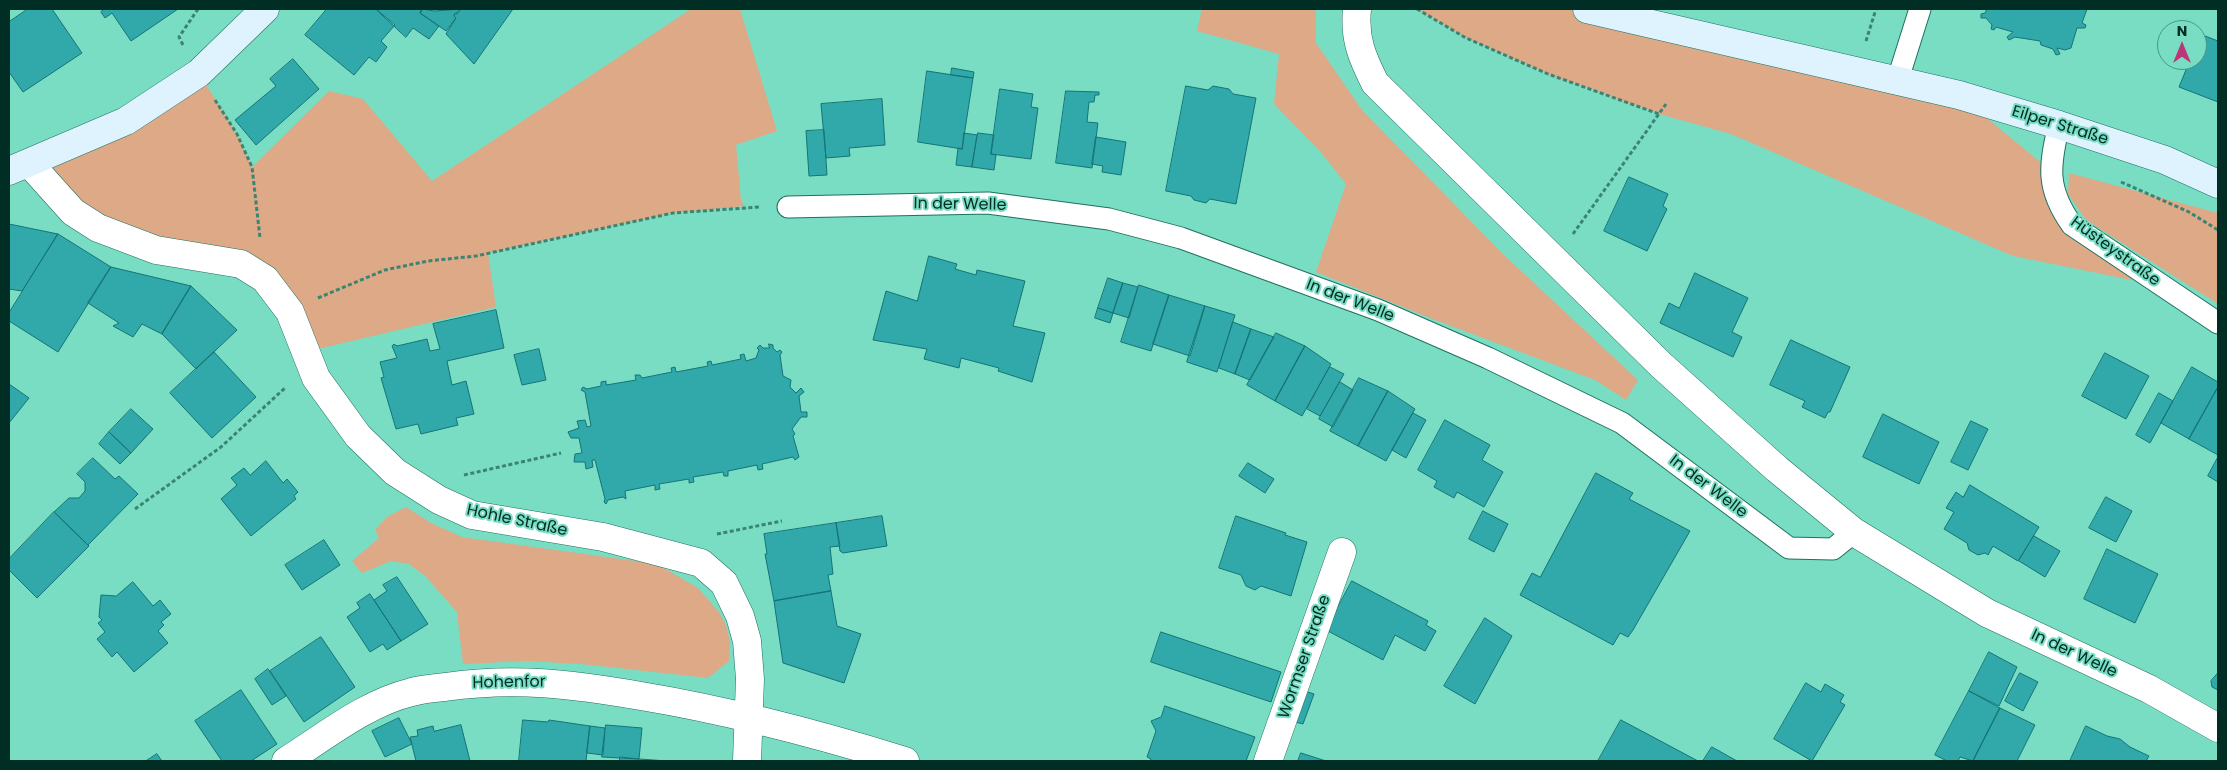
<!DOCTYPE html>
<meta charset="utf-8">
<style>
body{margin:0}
#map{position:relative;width:2227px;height:770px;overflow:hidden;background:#79ddc4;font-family:Poppins,sans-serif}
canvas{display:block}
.frame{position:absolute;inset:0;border:10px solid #002d24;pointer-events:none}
.north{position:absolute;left:2157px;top:20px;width:50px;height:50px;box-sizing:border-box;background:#79ddc4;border:1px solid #499784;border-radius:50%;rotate:0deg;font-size:14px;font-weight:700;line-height:20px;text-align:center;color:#002d24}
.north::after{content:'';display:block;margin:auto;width:18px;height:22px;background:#bc3576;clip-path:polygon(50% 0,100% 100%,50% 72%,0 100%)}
</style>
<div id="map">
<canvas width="2227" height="770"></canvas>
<div class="frame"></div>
<div class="north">N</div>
</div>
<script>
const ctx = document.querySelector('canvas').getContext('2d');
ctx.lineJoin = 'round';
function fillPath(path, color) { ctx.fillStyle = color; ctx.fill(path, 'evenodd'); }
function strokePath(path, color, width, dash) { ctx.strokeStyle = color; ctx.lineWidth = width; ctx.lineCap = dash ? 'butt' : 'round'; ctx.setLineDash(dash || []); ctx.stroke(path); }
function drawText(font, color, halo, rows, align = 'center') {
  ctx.font = font + ' Poppins,sans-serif'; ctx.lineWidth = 4; ctx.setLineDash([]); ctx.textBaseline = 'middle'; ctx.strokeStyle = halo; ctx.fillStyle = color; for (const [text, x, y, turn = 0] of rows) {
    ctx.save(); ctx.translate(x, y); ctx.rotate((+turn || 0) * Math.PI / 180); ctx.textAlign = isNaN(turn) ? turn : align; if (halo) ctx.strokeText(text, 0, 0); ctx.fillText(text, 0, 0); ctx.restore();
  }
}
const green = new Path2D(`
 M691 9H740L777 131 736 145 741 200 745 206 673 213 488 253 496 307 305 352 265 279 134 240 29 163 199 73 237 134 252 167 329 91 363 99 432 181Z
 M1202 9H1316V43L1362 110 1505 256 1638 380 1626 400 1595 380 1435 320 1316 272 1346 184 1320 151 1274 104 1279 54 1197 31Z
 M1417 9H1587L1959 95 2051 171 2059 207 2161 286 2013 256 1731 134 1659 114 1548 74 1466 38Z
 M2069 173 2218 213V304L2086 220 2068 194Z
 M406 507 431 523 462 537 657 564 698 588 719 612 726 625 730 642 729 661 708 678 581 664 526 661 463 664 457 612 425 576 409 564 391 561 362 573 352 561 379 538 375 530 387 517Z`);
const building = new Path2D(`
 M28 9H52L82 53 23 92 9 72V22Z
 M105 9H178L131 41 112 13 105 18 101 12Z
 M327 9H376L395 25 381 41 387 47 376 62 369 57 354 75 305 35Z
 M376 9H419L422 11 420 13 439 26 429 39 413 28 406 37Z
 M423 9 434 11 461 9 457 14 455 13 454 16 456 18 446 31 420 13Z
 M461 9H513L474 64 446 34 456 18 454 16Z
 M1987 9H2087L2082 23 2086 25 2085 28H2077L2071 48 2065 50 2057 48 2060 54 2056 55 2053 49 2041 45 2040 41 2015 37 2009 40 2007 37 2013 32 1996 27 1994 30 1991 29 1992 25 1986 18H1981V14L1985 13Z
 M2200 34 2218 41V102L2179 87 2190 60H2197V42Z
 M293 59 319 89 256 145 235 120 276 86 270 79Z
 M952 68 974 72 973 78 951 75Z
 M927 71 973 78 962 149 918 142Z
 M1186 86 1208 90 1213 86 1229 89 1233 94 1256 98 1236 204 1210 199 1206 203 1194 200 1191 196 1166 191Z
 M1000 89 1033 94 1031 107 1038 108 1031 159 991 154Z
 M1066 91 1099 92V95H1095L1094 102H1089L1087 122 1098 123 1092 168 1056 163Z
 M882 99 885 145 849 148 850 156 826 158 821 104Z
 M824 130 827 175 809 176 806 131Z
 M964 133 977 135 972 167 956 165 958 148 962 149Z
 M978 133 994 135 991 154 996 155 994 170 972 167Z
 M1096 137 1126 142 1121 175 1102 172 1103 166 1092 164Z
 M1629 177 1668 194 1663 206 1667 209 1647 251 1604 231Z
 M9 224 58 234 22 291 9 289Z
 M58 234 111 267 58 352 9 321V313Z
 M929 256 957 264 955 269 976 275 977 270 1025 281 1013 326 1045 333 1032 382 998 371 999 368 961 358 959 368 924 359 927 349 873 340 886 291 917 301Z
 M111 267 191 286 162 334 142 324 133 337 113 326 119 323 88 303Z
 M1695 273 1748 298 1732 332 1742 337 1733 357 1660 323 1669 303 1679 308Z
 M1108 278 1123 283 1113 313 1098 308Z
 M1123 283 1138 287 1129 318 1113 313Z
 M1139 285 1169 295 1151 351 1121 342Z
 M191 286 237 330 196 369 162 334Z
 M1169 295 1205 306 1190 356 1153 344Z
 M1205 306 1235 315 1217 372 1187 362Z
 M1098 308 1113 313 1110 323 1095 318Z
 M496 310 504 348 447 361 452 385 466 381 474 414 456 418 458 425 421 434 418 424 396 429 381 378 384 377 380 362 397 358 392 346 394 344 397 346 427 339 430 351 440 349 433 324Z
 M1233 322 1251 329 1235 374 1219 368Z
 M1251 329 1274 337 1250 380 1235 374Z
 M1276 333 1305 346 1275 401 1247 385Z
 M1791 340 1850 367 1830 412H1828L1825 418 1802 407 1805 401 1770 385Z
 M769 344 773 345V348L777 352 780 350 782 352 780 355 783 376 791 380 790 387 796 393 801 388 804 392 799 396 801 412H807V417H801L792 429 795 434 793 436 799 457 795 460 793 457 762 464 763 469 758 470 757 465 728 471V476H724L723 472 693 477 694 482 689 483V479L659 484 660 489 655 490V485L625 491 626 499 623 497 608 500 606 504 604 502 605 499 595 460H592L593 467 586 469 585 462H574L575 454 582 453 579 438H571L568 432 579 428 577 421 585 420 587 427 591 426 585 392 581 390 583 387 587 389 601 386V382L606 381V385L636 380 635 375H640L642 378 672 372 671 368 675 367 676 372 708 366 707 362 711 361 712 365 741 359 740 355 744 354 746 361 756 358 759 350 757 348 760 345 763 348H769Z
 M1305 346 1331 364 1302 416 1275 401Z
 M539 349 546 380 522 385 514 355Z
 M214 352 256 397 212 438 170 393Z
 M2105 353 2149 376 2126 419 2082 396Z
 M1330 367 1344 374 1320 416 1307 409Z
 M2192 367 2218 382V387L2189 439 2161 423Z
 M1359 378 1388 391 1358 446 1330 431Z
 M1340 382 1353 390 1333 427 1319 419Z
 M9 384 29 398 9 423Z
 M2218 387V455L2189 439Z
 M1388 391 1415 409 1386 461 1358 446Z
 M2159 393 2173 401 2150 443 2136 435Z
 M131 409 153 429 131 453 109 432Z
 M1413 413 1426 420 1406 458 1392 450Z
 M1883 414 1939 442 1919 484 1863 457Z
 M1445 420 1490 445 1482 460 1503 472 1484 507 1457 492 1454 498 1434 487 1437 481 1418 470Z
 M1971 421 1988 429 1968 470 1951 462Z
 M109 432 131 453 120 464 99 444Z
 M2218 457V482L2208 476Z
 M93 458 115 479 119 476 138 494 88 545 54 512 69 498H79L85 491V482L77 474Z
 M266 461 283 483 287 479 298 492 294 496 296 499 251 536 221 499 237 485 231 478 244 468 250 475Z
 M1248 463 1274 479 1265 493 1239 476Z
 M1596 473 1633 493 1629 499 1690 531 1633 630 1628 637 1620 633 1613 645 1520 595 1532 573 1540 577Z
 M1970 485 2039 527 2018 561 1993 546 1988 555 1985 553 1978 555 1969 550 1967 543 1944 529 1954 512 1946 508 1956 492 1963 497Z
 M2106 497 2132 511 2116 542 2089 528Z
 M1483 511 1508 524 1494 552 1469 539Z
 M54 512 89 546 37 598 9 570V559Z
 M882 516 887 546 843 553 840 551 836 523Z
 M1236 516 1286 533 1285 535 1307 542 1291 596 1261 586 1255 590 1246 586 1241 575 1219 568Z
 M836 523 840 546 830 547 833 574 828 575 831 591 774 601 765 554H767L764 534Z
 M2034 536 2060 551 2045 577 2019 561Z
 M324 540 340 565 302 590 285 565Z
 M2107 549 2158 574 2135 623 2084 599Z
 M397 577 428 624 401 641 374 600 387 591 383 585Z
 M1352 581 1428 621 1426 625 1436 631 1425 651 1395 635 1383 660 1326 630Z
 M133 582 153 606 160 600 171 614 161 622 164 625 158 631 168 643 134 672 117 652 112 657 97 639 105 632 98 623 102 620 99 617 101 595 116 596Z
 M831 591 837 626 861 634 844 683 783 663 774 601Z
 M370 594 401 641 387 650 383 644 370 652 347 617 360 608 357 603Z
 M1485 618 1512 636 1475 704 1444 686Z
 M1161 632 1281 672 1271 702 1151 662Z
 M321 637 355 687 304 722 270 671Z
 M1989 652 2017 667 1999 706 1969 691Z
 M268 669 286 696 272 705 255 679Z
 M2020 673 2038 682 2023 711 2005 701Z
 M2218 673V690L2212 687 2211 681Z
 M1806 683 1821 692 1825 684 1844 695 1840 702 1845 705 1812 761 1774 739Z
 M1299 689 1314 694 1303 724 1288 720Z
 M241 690 277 744 251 761H222L195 721Z
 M1969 691 2000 708 1973 761 1960 757 1958 761H1947L1935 755Z
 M1165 706 1255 737 1246 761H1150L1151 759 1147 757 1156 731 1151 721 1161 717Z
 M2000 708 2035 725 2017 761H1973Z
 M399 718 412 744 385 757 372 731Z
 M523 720 548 722 549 720 590 726 586 761H519Z
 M1621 720 1698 761H1598Z
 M461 725 470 761H416L410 737 418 736 417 730 433 726 434 731Z
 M606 725 642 728 639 759 602 757Z
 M590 726 605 728 603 755 587 753Z
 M2086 726 2107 736 2120 739 2130 747 2149 756 2146 761H2070Z
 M1712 747 1737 761H1703Z
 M1301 753 1326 761H1298Z
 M157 754 162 761H146Z
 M620 757 639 759 668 761H620Z`);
const path = new Path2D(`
 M1417 9 1466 38 1548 74 1659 114
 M1866 41 1876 9
 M183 45 179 37 198 9
 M215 100 237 134 252 167 260 238
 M2121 182 2189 212 2218 230
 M1573 234 1666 104
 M318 298 385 270 428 261 476 256 673 213 760 207
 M464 475 561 453
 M135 509 221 447 286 387
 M717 534 782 521`);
const service = new Path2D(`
 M1897 82 1920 9
 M2059 125C2049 166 2046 189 2072 225L2218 323
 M788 207 988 203 1109 219 1181 238 1378 310 1488 358 1622 423 1789 548 1833 549 1854 532`);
const minor = new Path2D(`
 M1357 9C1354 39 1362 57 1375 83L1661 365 1777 469 1854 532 1987 613 2149 689 2218 728
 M29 163 73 212 98 228 156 250 241 264 265 279 290 312 316 378 358 436 395 472 439 500 472 515 603 537 701 563 724 583 740 616 747 641 750 679 747 761
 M286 761C326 736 366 703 412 692 422 689 434 688 445 687 515 677 572 684 641 696 731 711 818 734 905 761
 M1268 761 1342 552`);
const secondary = new Path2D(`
 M1587 9 1959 95 2059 125 2165 160 2218 184
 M9 171 126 121 199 73 265 9`);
const streetNames = [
 ["Eilper Straße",2060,126,17],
 ["In der Welle",960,205,1],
 ["Hüsteystraße",2115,252,36],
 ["In der Welle",1350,301,21],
 ["In der Welle",1708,487,37],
 ["Hohle Straße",517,521,12],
 ["In der Welle",2074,654,25],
 ["Wormser Straße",1305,657,-71],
 ["Hohenfor",509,683,-1]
];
fillPath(green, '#dda986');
fillPath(building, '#31a8a9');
strokePath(building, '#157475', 1);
strokePath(service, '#1f705f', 23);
strokePath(minor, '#1f705f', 29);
strokePath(secondary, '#1f705f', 29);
strokePath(path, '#3b8473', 3, [4, 2.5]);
strokePath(service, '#fff', 21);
strokePath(minor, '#fff', 28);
strokePath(secondary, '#dff3ff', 28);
drawText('16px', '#002d24', '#79ddc4', streetNames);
</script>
